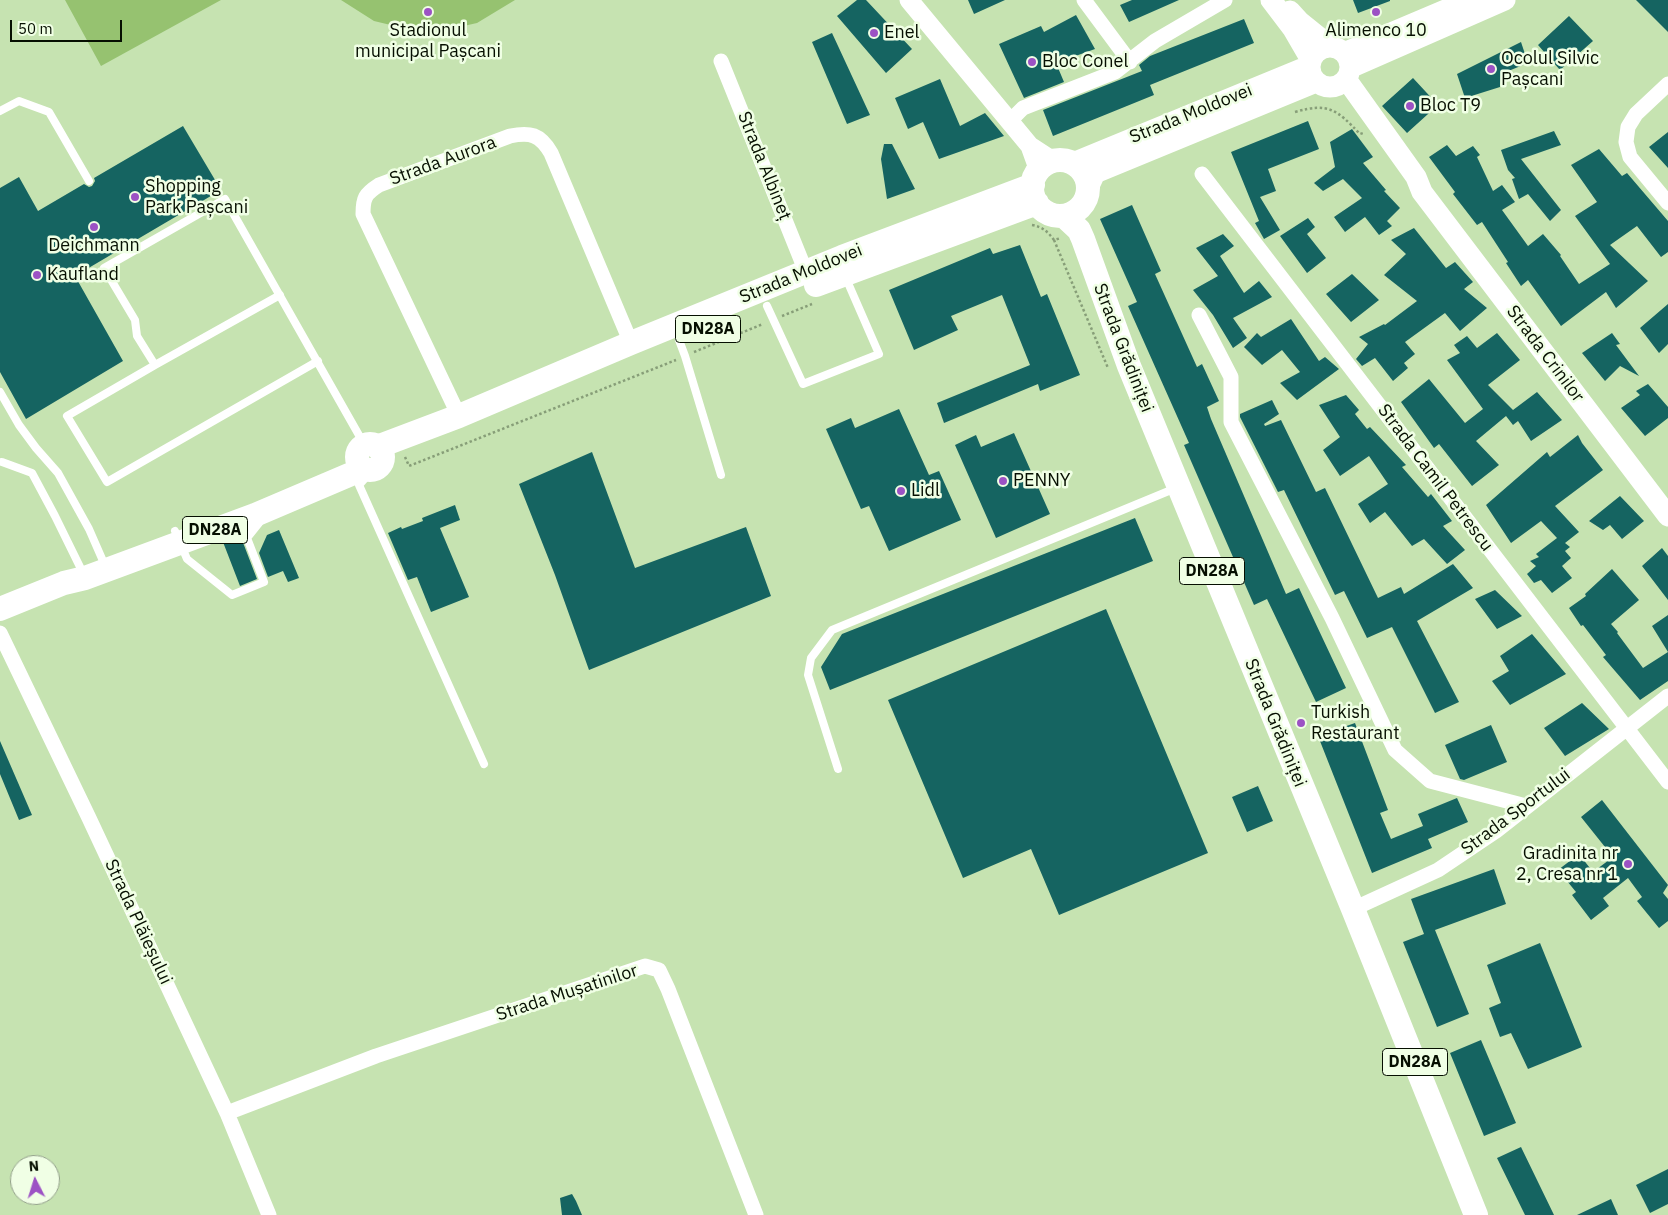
<!DOCTYPE html>
<meta charset="utf-8">
<style>
body{margin:0}
#map{position:relative;width:1668px;height:1215px;overflow:hidden;background:#c6e3b1;font-family:"IBM Plex Sans",sans-serif}
canvas{display:block}
.north{position:absolute;left:10px;top:1155px;width:50px;height:50px;box-sizing:border-box;background:#f0ffe5;border:1px solid #929f8a;border-radius:50%;rotate:355deg;font-size:14px;font-weight:700;line-height:20px;text-align:center;color:#060f01}
.north::after{content:'';display:block;margin:auto;width:18px;height:22px;background:#9c52c4;clip-path:polygon(50% 0,100% 100%,50% 72%,0 100%)}
.scale{position:absolute;left:10px;top:20px;width:112px;height:22px;box-sizing:border-box;border:2px solid #060f01;border-top:0;padding-left:6px;font-size:15px;line-height:18px;white-space:nowrap;color:#060f01;-webkit-text-stroke:4px #f0ffe5;paint-order:stroke}
</style>
<div id="map">
<canvas width="1668" height="1215"></canvas>
<div class="north">N</div>
<div class="scale">50 m</div>
</div>
<script>
const ctx = document.querySelector('canvas').getContext('2d');
ctx.lineJoin = 'round';
function fillPath(path, color) { ctx.fillStyle = color; ctx.fill(path, 'evenodd'); }
function strokePath(path, color, width, dash) { ctx.strokeStyle = color; ctx.lineWidth = width; ctx.lineCap = dash ? 'butt' : 'round'; ctx.setLineDash(dash || []); ctx.stroke(path); }
function drawText(font, color, halo, rows, align = 'center') {
  ctx.font = font + ' "IBM Plex Sans",sans-serif'; ctx.lineWidth = 5; ctx.setLineDash([]); ctx.textBaseline = 'middle'; ctx.strokeStyle = halo; ctx.fillStyle = color; for (const [text, x, y, turn = 0] of rows) {
    ctx.save(); ctx.translate(x, y); ctx.rotate((+turn || 0) * Math.PI / 180); ctx.textAlign = isNaN(turn) ? turn : align; if (halo) ctx.strokeText(text, 0, 0); ctx.fillText(text, 0, 0); ctx.restore();
  }
}
const green = new Path2D(`
 M65 0H221L101 66Z
 M341 0H515L477 23 428 34 374 21Z`);
const building = new Path2D(`
 M857 0H866L912 49 886 73 837 16Z
 M968 0H1005L974 14Z
 M1132 0H1179L1129 22 1120 5Z
 M1353 0H1390V1L1358 13Z
 M1636 0H1668V32Z
 M1076 15 1095 49 1056 63 1064 82 1024 98 999 44 1041 26 1044 32Z
 M1569 16 1593 41 1560 70 1538 45Z
 M1244 19 1254 43 1150 85 1154 95 1053 136 1043 110 1142 71 1139 65 1150 56Z
 M832 33 870 115 847 124 812 42Z
 M1521 42 1528 63 1501 74 1500 87 1465 98 1457 74Z
 M1413 78 1438 105 1407 133 1382 106Z
 M940 79 960 126 985 113 1004 136 939 159 923 122 908 129 895 98Z
 M1308 121 1319 149 1268 169 1276 191 1260 197 1280 230 1264 239 1255 223 1259 221 1231 152Z
 M183 126 221 190 75 276 123 361 26 419 0 372V188L19 177 38 211 84 184 89 187 92 186 95 181 94 178Z
 M1352 129 1373 157 1363 163 1386 190 1384 191 1400 208 1387 221 1392 226 1379 235 1365 217 1345 232 1334 217 1362 198 1343 179 1323 191 1314 183 1335 167 1330 142Z
 M1554 131 1561 145 1521 159 1561 210 1550 221 1528 194 1519 199 1512 179 1515 178 1508 170 1501 150Z
 M1668 132V168L1649 147Z
 M884 144H892L915 189 887 199 881 159Z
 M1447 145 1456 156 1473 146 1480 155 1477 157 1493 191 1502 185 1515 202 1502 210 1528 246 1543 234 1561 255 1560 256 1579 284 1610 264 1575 216 1597 202 1571 165 1599 149 1622 176 1627 173 1668 221V252L1661 257 1637 226 1610 245 1648 281 1616 308 1606 292 1561 326 1528 280 1521 286 1506 263 1508 262 1482 222 1477 225 1453 194 1455 192 1429 157Z
 M1132 205 1161 271 1155 274 1197 367 1202 364 1219 401 1207 407 1211 419 1286 594 1299 588 1346 688 1316 702 1267 599 1254 605 1184 445 1189 443 1128 306 1137 302 1100 219Z
 M1308 218 1315 227 1307 234 1326 258 1307 273 1280 236Z
 M1414 228 1446 268 1455 262 1473 282 1464 289 1487 308 1460 331 1445 313 1405 342 1415 354 1404 363 1408 368 1393 381 1375 358 1362 366 1356 359 1368 344 1359 337 1384 324 1385 325 1417 301 1384 275 1406 254 1391 240Z
 M1223 234 1234 246 1220 256 1244 293 1259 281 1272 297 1233 318 1247 338 1233 348 1213 315 1193 290 1218 276 1196 248Z
 M1020 245 1041 297 1047 294 1080 375 1040 391 1038 384 944 423 937 403 1030 365 1002 295 951 316 958 330 914 350 889 290 990 248 993 254Z
 M1352 274 1379 300 1351 322 1326 294Z
 M1668 304V344L1659 353 1640 328Z
 M1291 319 1319 361 1325 357 1339 369 1297 400 1280 383 1300 372 1282 350 1262 365 1244 347 1257 333 1261 337Z
 M1497 333 1520 360 1488 385 1513 410 1537 392 1562 420 1531 441 1518 421 1513 425 1506 416 1476 441 1499 465 1472 486 1439 444 1434 448 1401 402 1429 379 1465 423 1483 409 1447 360 1460 353 1454 345 1467 336 1477 348Z
 M1612 333 1620 344 1616 345 1639 376 1620 366 1605 381 1582 353Z
 M1648 384 1668 407V418L1645 436 1621 408 1640 395 1636 391Z
 M1346 395 1359 410 1355 414 1367 429 1370 427 1406 465 1402 467 1428 497 1431 494 1452 521 1443 526 1465 550 1447 564 1424 539 1412 546 1385 512 1370 523 1358 504 1388 484 1369 456 1340 476 1323 450 1340 437 1319 405Z
 M1272 400 1279 414 1264 424 1265 426 1281 420 1316 492 1325 488 1378 598 1401 587 1404 594 1453 564 1473 588 1417 621 1459 702 1435 713 1392 627 1367 638 1344 591 1335 595 1284 490 1278 492 1240 417V414Z
 M899 409 929 475 939 471 961 520 889 551 869 506 861 509 826 429 851 418 855 428Z
 M1014 433 1050 514 996 538 955 445 976 435 981 447Z
 M1578 435 1582 443 1603 470 1555 506 1579 532 1565 543 1570 547 1565 551 1571 558 1562 566 1572 578 1552 593 1541 580 1534 583 1527 574 1536 566 1530 561 1539 557 1536 554 1557 538 1541 521 1511 543 1486 505 1547 452 1550 457Z
 M592 452 635 568 746 527 771 596 589 670 555 575 519 484Z
 M1620 496 1644 521 1622 539 1610 525 1603 530 1589 521Z
 M455 505 460 520 440 528 469 597 431 612 417 577 408 580 388 533 401 527 402 529 423 521 422 518Z
 M1135 518 1153 561 830 690 821 667 842 634Z
 M279 530 299 578 288 582 283 571 268 577 259 553 267 535Z
 M241 535 242 540 257 579 240 586 223 542Z
 M1662 548 1668 556V600L1642 566Z
 M1612 569 1639 600 1611 624 1618 632 1617 633 1643 668 1668 652V681L1640 700 1603 657 1606 655 1583 625 1581 626 1569 608 1586 596 1585 594Z
 M1495 590 1522 616 1497 629 1475 599Z
 M1106 609 1208 853 1059 915 1031 849 963 878 888 700Z
 M1668 615V652L1652 626Z
 M1532 634 1566 674 1510 705 1492 681 1509 671 1500 656Z
 M1582 703 1609 729 1565 756 1544 728Z
 M1355 723 1388 810 1380 813 1391 839 1423 826 1418 814 1457 798 1468 822 1428 839 1432 848 1372 873 1318 736Z
 M1491 725 1507 762 1464 780 1460 779 1445 745Z
 M0 741 32 815 19 820 0 774Z
 M1258 786 1273 821 1247 832 1232 797Z
 M1602 800 1668 885 1663 893 1668 899V921L1659 928 1637 901 1642 897 1628 878 1603 898 1609 906 1591 920 1572 895 1576 892 1558 870 1579 854 1593 872 1613 857 1581 817Z
 M1494 869 1506 904 1435 930 1469 1014 1437 1027 1403 942 1424 934 1411 899Z
 M1540 943 1582 1047 1528 1069 1511 1033 1500 1037 1489 1008 1501 1003 1487 965Z
 M1481 1040 1516 1123 1484 1136 1450 1053Z
 M1521 1147 1554 1215H1525L1497 1158Z
 M1668 1169V1204L1650 1213 1636 1185Z
 M572 1194 576 1201 582 1215H562L560 1198Z
 M1611 1199 1618 1215H1577Z`);
const path = new Path2D(`
 M1295 112C1329 102 1337 110 1360 134L1363 133
 M1032 225C1043 227 1048 232 1054 240L1061 238
 M1054 240 1108 368
 M782 316 812 304
 M694 352 763 324
 M405 457 409 466 676 360`);
const service = new Path2D(`
 M0 111 19 101 49 112 89 181
 M767 306 803 384 879 354 845 276
 M679 340 685 356 721 475
 M318 361 107 482 67 416 155 365 137 336 135 320 104 268 225 199 360 437 367 445
 M155 365 280 295
 M0 392 19 425 36 448 58 473 89 529 103 561
 M2 462 32 473 55 516 82 571
 M367 476 359 485 484 764
 M175 531 187 559 232 595 264 582 247 538 259 523 257 519
 M838 769 808 675 811 658 832 630 1176 488`);
const minor = new Path2D(`
 M1084 0 1130 62
 M721 61 806 272
 M1668 84 1636 114 1628 127 1626 142 1630 157 1668 203
 M1010 121 1023 108 1115 72 1155 41 1225 0
 M1202 174 1668 782
 M1199 315 1231 377V422L1332 618 1395 750 1430 781 1526 806
 M459 416 363 214C363 198 365 194 379 185L510 136C530 132 540 134 551 153L631 343
 M0 633 89 818 227 1113 269 1215
 M1353 909 1438 870 1496 831 1668 696
 M227 1113 376 1056 645 966 659 970 668 989 756 1215`);
const tertiary = new Path2D(`
 M909 0 1030 146
 M1039 171 1030 146 1053 161`);
const secondary = new Path2D(`
 M1271 0 1293 29 1311 60
 M1290 11 1300 22 1331 47
 M1310 67a20 20 0 1 1 40 0a20 20 0 1 1-40 0Z
 M1344 53 1469 0
 M1350 68 1505 0
 M1346 79 1416 177 1422 192 1668 516
 M1073 163 1309 66
 M1088 188 1095 173 1316 82`);
const primary = new Path2D(`
 M1032 188a28 28 0 1 1 56 0a28 28 0 1 1-56 0Z
 M1064 216 1079 230 1083 239 1129 366 1353 909 1476 1215
 M816 285 1037 203
 M357 457a13 13 0 1 1 26 0a13 13 0 1 1-26 0Z
 M377 447 459 416 631 343 842 257 1033 185
 M0 609 64 583 85 578 255 515 363 469`);
const markers = [
 [428,12,5,"#9c52c4"],
 [1376,12,5,"#9c52c4"],
 [874,33,5,"#9c52c4"],
 [1032,62,5,"#9c52c4"],
 [1491,69,5,"#9c52c4"],
 [1410,106,5,"#9c52c4"],
 [135,197,5,"#9c52c4"],
 [94,227,5,"#9c52c4"],
 [37,275,5,"#9c52c4"],
 [1003,481,5,"#9c52c4"],
 [901,491,5,"#9c52c4"],
 [1301,723,5,"#9c52c4"],
 [1628,864,5,"#9c52c4"]
];
const shields = [
 [708,329,65],
 [215,530,65],
 [1212,571,65],
 [1415,1062,65]
];
const shieldNames = [
 ["DN28A",708,329],
 ["DN28A",215,530],
 ["DN28A",1212,571],
 ["DN28A",1415,1062]
];
const poiNames = [
 ["Stadionul",428,31,"center"],
 ["municipal Pașcani",428,52,"center"],
 ["Alimenco 10",1376,31,"center"],
 ["Enel",884,33],
 ["Ocolul Silvic",1501,59],
 ["Pașcani",1501,80],
 ["Bloc Conel",1042,62],
 ["Bloc T9",1420,106],
 ["Shopping",145,187],
 ["Park Pașcani",145,208],
 ["Deichmann",94,246,"center"],
 ["Kaufland",47,275],
 ["PENNY",1013,481],
 ["Lidl",911,491],
 ["Turkish",1311,713],
 ["Restaurant",1311,734],
 ["Gradinita nr",1618,854,"right"],
 ["2, Cresa nr 1",1618,875,"right"]
];
const streetNames = [
 ["Strada Moldovei",1191,114,-22],
 ["Strada Aurora",443,161,-20],
 ["Strada Albineț",764,166,68],
 ["Strada Moldovei",801,274,-22],
 ["Strada Grădiniței",1123,348,69],
 ["Strada Crinilor",1545,354,53],
 ["Strada Camil Petrescu",1435,478,53],
 ["Strada Grădiniței",1275,723,68],
 ["Strada Sportului",1516,812,-37],
 ["Strada Plăieșului",138,922,65],
 ["Strada Mușatinilor",567,993,-18]
];
fillPath(green, '#96c270');
fillPath(building, '#156461');
strokePath(path, '#879e78', 2.5, [2.5, 2.5]);
strokePath(service, '#fff', 8);
strokePath(minor, '#fff', 15);
strokePath(tertiary, '#fff', 19);
strokePath(secondary, '#fff', 21);
strokePath(primary, '#fff', 24);
for (const [x, y, r, color] of markers) { const dot = new Path2D(); dot.arc(x, y, r, 0, 2 * Math.PI); ctx.fillStyle = color; ctx.fill(dot); strokePath(dot, '#f0ffe5', 2); }
for (const [x, y, w] of shields) { const box = new Path2D(); box.roundRect(x - w / 2, y - 13.5, w, 27, 4); ctx.fillStyle = '#f0ffe5'; ctx.fill(box); strokePath(box, '#060f01', 1); }
drawText('bold 16px', '#060f01', null, shieldNames);
drawText('18px', '#060f01', '#f0ffe5', poiNames, 'left');
drawText('18px', '#060f01', '#f0ffe5', streetNames);
</script>
